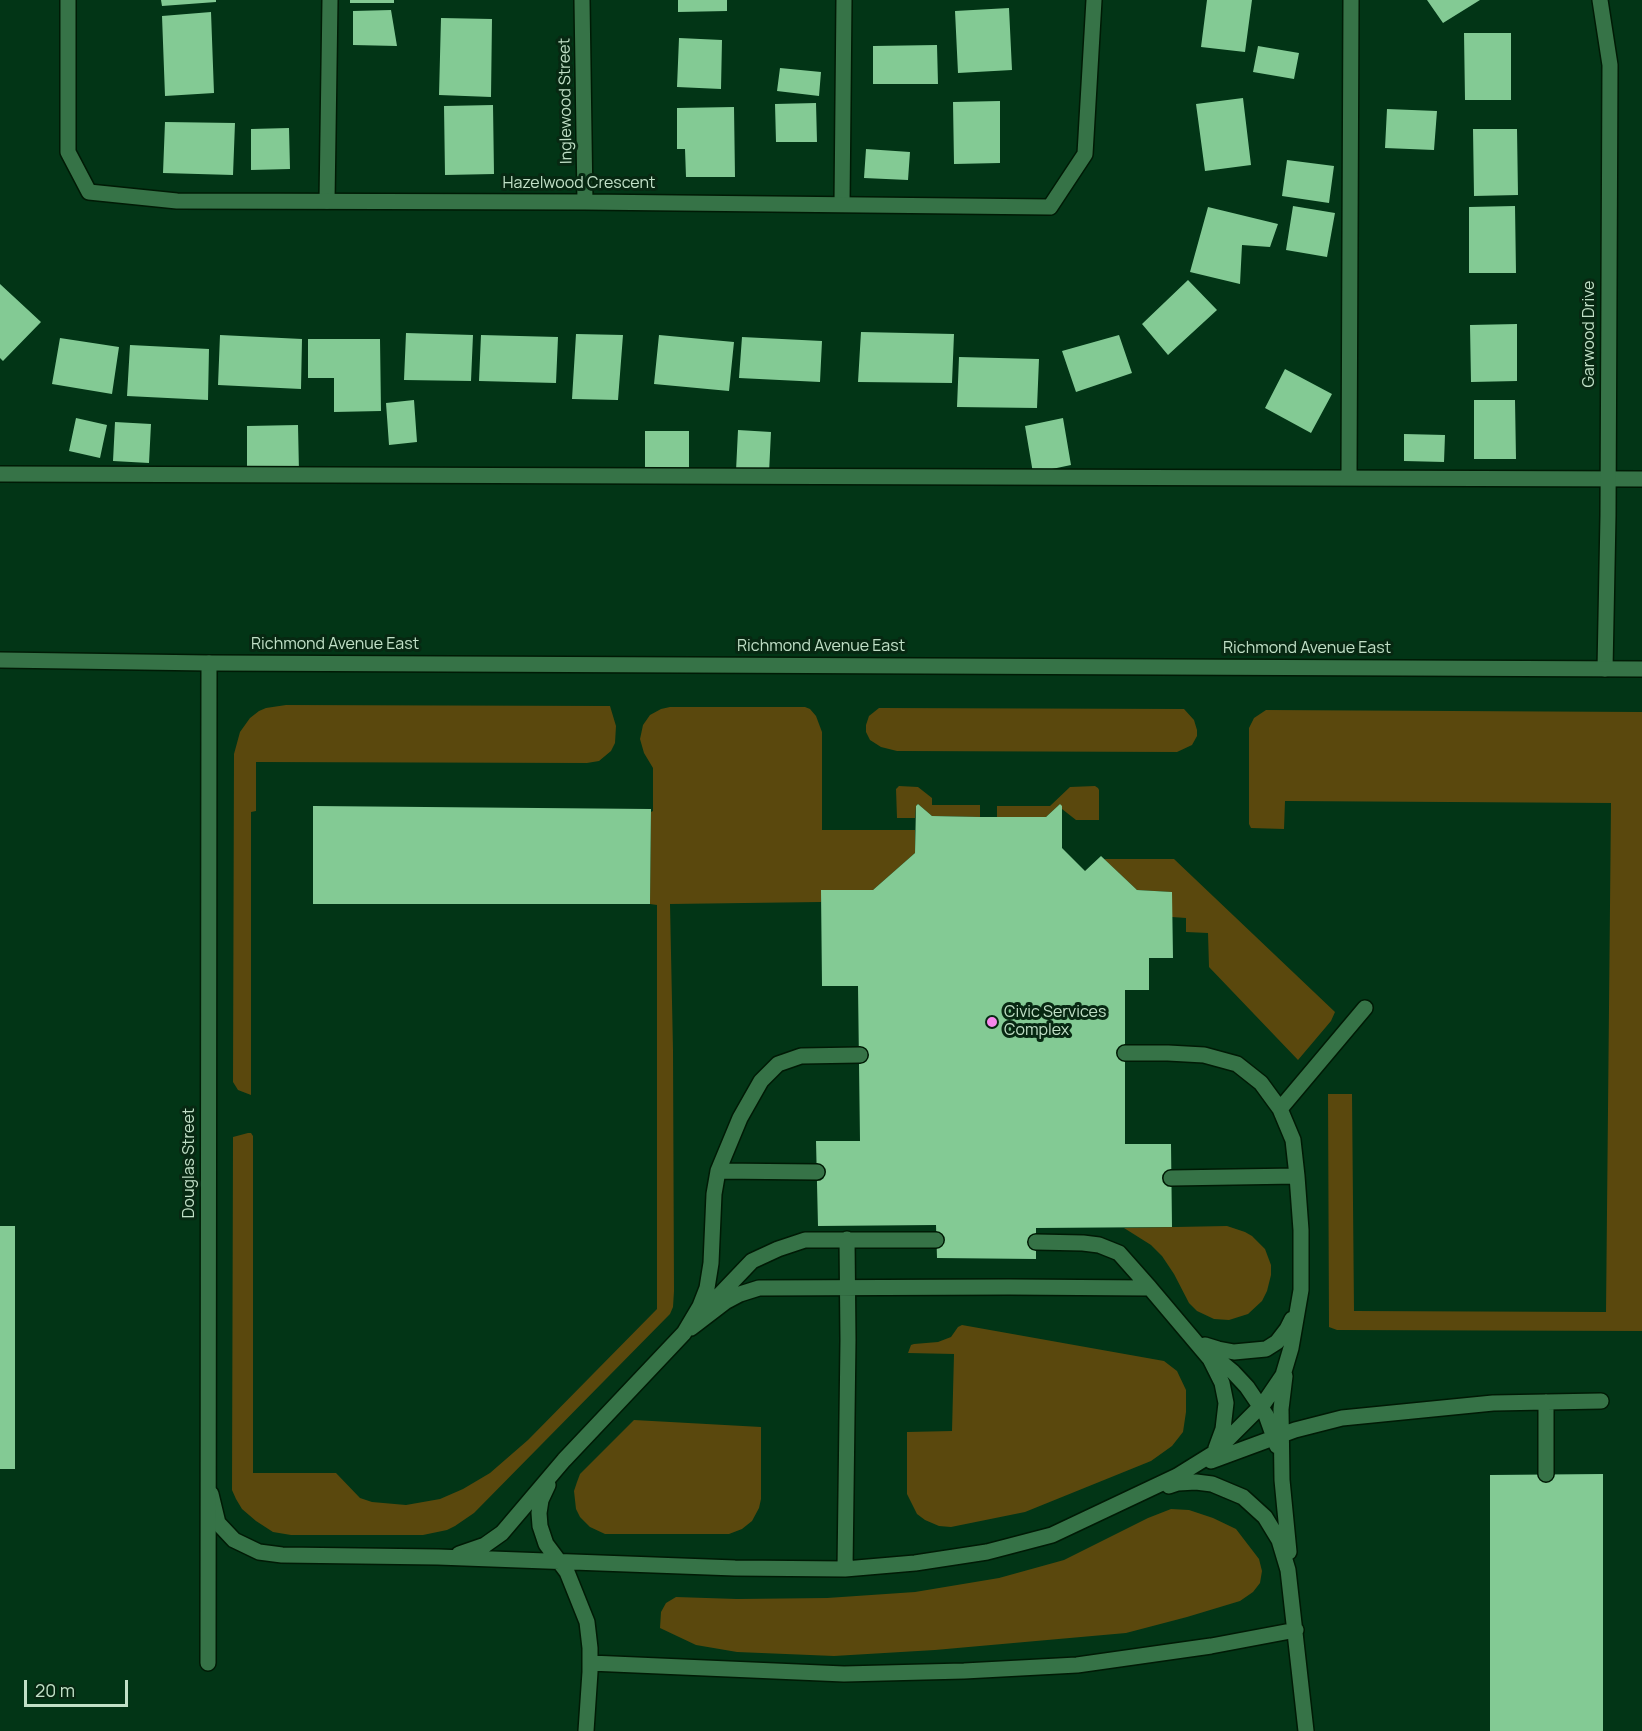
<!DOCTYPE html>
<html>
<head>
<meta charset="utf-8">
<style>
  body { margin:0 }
  #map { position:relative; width:1642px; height:1731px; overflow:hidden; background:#023516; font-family:Manrope,sans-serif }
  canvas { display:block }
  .scale { position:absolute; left:24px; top:1680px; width:104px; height:27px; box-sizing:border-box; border:3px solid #c1e0c7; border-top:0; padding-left:8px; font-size:18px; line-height:21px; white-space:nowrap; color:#c1e0c7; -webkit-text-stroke:4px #072812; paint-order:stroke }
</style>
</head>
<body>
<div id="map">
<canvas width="1642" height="1731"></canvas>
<div class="scale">20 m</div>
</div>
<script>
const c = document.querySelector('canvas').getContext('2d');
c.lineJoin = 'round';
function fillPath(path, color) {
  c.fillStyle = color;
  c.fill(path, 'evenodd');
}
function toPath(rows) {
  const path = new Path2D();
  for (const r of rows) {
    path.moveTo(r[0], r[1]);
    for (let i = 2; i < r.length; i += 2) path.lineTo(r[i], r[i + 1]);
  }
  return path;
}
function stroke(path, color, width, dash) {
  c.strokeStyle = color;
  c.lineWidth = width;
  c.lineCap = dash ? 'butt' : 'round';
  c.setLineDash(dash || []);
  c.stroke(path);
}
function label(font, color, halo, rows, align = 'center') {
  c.font = font + ' Manrope,sans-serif';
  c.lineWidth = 6;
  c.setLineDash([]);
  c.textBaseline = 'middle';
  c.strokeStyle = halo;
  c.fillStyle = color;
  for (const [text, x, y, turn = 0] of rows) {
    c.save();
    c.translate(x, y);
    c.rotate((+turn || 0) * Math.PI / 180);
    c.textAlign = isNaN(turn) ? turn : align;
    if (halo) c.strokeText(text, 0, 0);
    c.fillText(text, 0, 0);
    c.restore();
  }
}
const green = toPath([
  [286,705,610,706,616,726,615,743,611,751,599,761,587,763,256,762,256,811,251,812,251,1095,238,1090,233,1082,234,754,240,732,250,718,259,711,266,708],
  [670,707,805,707,810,709,816,716,822,732,822,830,915,830,915,853,873,890,822,890,821,902,670,904,673,1050,674,1291,673,1307,670,1314,474,1513,455,1526,447,1530,423,1535,291,1535,273,1532,256,1521,242,1509,236,1499,232,1490,233,1137,248,1133,251,1133,253,1136,253,1473,336,1473,360,1498,372,1502,406,1505,440,1499,463,1489,490,1473,528,1440,657,1309,657,905,650,904,651,812,653,811,653,768,644,753,640,739,643,725,650,715,661,709],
  [879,708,1184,709,1194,720,1197,730,1197,736,1192,745,1177,752,897,751,881,747,870,740,866,732,866,725,869,716],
  [1266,710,1642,712,1642,1331,1337,1330,1329,1327,1328,1094,1352,1094,1354,1311,1606,1312,1611,803,1285,801,1284,829,1251,828,1249,824,1249,728,1254,718],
  [899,786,918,787,932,798,932,805,980,805,980,817,932,816,918,804,916,806,915,818,897,818,896,789],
  [1095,786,1098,788,1099,790,1099,820,1076,820,1062,809,1060,804,1046,817,997,817,997,806,1050,806,1070,787],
  [1104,859,1174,859,1335,1012,1331,1021,1298,1060,1209,967,1208,933,1186,932,1186,918,1172,917,1172,892,1137,890],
  [1227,1226,1245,1232,1252,1236,1265,1249,1271,1265,1271,1275,1267,1291,1262,1301,1248,1314,1229,1320,1214,1319,1197,1311,1189,1303,1174,1274,1162,1256,1151,1245,1124,1228],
  [962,1325,1164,1361,1177,1371,1186,1390,1186,1412,1183,1432,1172,1446,1151,1461,1025,1512,951,1527,939,1526,925,1520,917,1514,907,1494,907,1432,952,1431,954,1354,908,1353,911,1345,914,1344,938,1342,951,1337,958,1327],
  [634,1420,761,1427,761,1499,759,1508,752,1521,742,1529,729,1534,605,1534,590,1527,580,1517,576,1509,574,1491,577,1482,580,1474],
  [1171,1509,1189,1510,1213,1518,1236,1529,1259,1559,1262,1571,1260,1583,1253,1592,1240,1601,1187,1617,1126,1633,935,1650,834,1656,737,1652,696,1645,660,1628,661,1612,666,1603,676,1597,737,1599,827,1598,915,1592,999,1578,1064,1560,1148,1518]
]);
const building = toPath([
  [161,0,216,0,216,2,162,6],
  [350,0,394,0,394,3,350,3],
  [678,0,727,0,727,11,678,12],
  [1207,0,1252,0,1245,52,1201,47],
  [1427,0,1480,0,1443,23],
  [1009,8,1012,70,958,73,955,11],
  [391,10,397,46,353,45,353,11],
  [211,12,214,93,165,96,162,16],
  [441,18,492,19,491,97,439,95],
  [1464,33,1511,33,1511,100,1465,100],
  [679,38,722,40,721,89,677,87],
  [937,45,938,84,873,84,873,46],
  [1258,46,1299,53,1294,79,1253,72],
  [780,68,821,72,819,96,777,91],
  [1243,98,1251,165,1205,171,1196,104],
  [1000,101,1000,163,954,164,953,102],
  [816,103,817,142,776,142,775,104],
  [493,105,494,174,445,175,444,106],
  [734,107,735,177,686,177,685,149,677,149,677,108],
  [1387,109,1437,111,1434,150,1385,148],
  [165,122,235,123,233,175,163,173],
  [289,128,290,169,251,170,251,129],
  [1473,129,1517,129,1518,195,1474,196],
  [866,149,910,152,908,180,864,178],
  [1287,160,1334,166,1329,203,1282,196],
  [1293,206,1335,213,1327,257,1286,250],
  [1515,206,1516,273,1469,273,1469,207],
  [1208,207,1278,224,1270,247,1242,245,1240,284,1190,272],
  [1188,280,1217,310,1168,355,1142,324],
  [0,284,41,322,3,361,0,358],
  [1517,324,1517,381,1471,382,1470,325],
  [861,332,954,334,952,383,858,382],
  [406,333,473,335,471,381,404,380],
  [576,334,623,335,618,400,572,399],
  [220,335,302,339,301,389,218,385],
  [481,335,558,337,556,383,479,381],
  [659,335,734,342,729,391,654,384],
  [1119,335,1132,373,1076,392,1062,351],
  [742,337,822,341,820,382,739,378],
  [60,338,119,347,112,394,52,384],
  [308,339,380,339,381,411,334,412,334,378,308,378],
  [130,345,209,349,208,400,127,396],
  [959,357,1039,359,1037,408,957,407],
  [1285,369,1332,394,1311,433,1265,408],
  [414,400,417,442,389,445,386,403],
  [1474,400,1515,400,1516,459,1474,459],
  [76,418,107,425,100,458,69,451],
  [1063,418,1071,465,1033,473,1025,426],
  [115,422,151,424,149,463,113,461],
  [298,425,299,472,247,472,247,426],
  [738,430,771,432,769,473,736,471],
  [645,431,689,431,689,472,645,472],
  [1404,434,1445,435,1444,462,1404,461],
  [918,804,932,816,980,817,1046,817,1060,804,1062,806,1062,848,1085,871,1101,856,1137,890,1172,892,1173,958,1149,958,1149,990,1125,990,1125,1144,1171,1144,1172,1227,1036,1228,1036,1259,937,1258,936,1225,818,1226,816,1141,860,1141,858,986,822,986,821,890,873,890,915,853,916,806],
  [313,806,651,809,650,904,313,904],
  [0,1226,15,1226,15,1469,0,1469],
  [1603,1474,1603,1731,1490,1731,1490,1475]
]);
const service = toPath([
  [327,201,330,0],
  [842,204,844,0],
  [0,474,1642,479],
  [1349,478,1351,0],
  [1125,1053,1168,1053,1204,1055,1237,1064,1261,1083,1280,1109],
  [718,1171,817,1172],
  [1297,1176,1293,1140,1280,1109,1365,1008],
  [1036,1242,1083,1243,1099,1245,1119,1253,1150,1288],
  [710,1305,752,1261,778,1249,805,1240,936,1240],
  [691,1328,725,1302,740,1294,759,1288,1009,1287,1150,1288,1210,1359,1222,1383,1226,1403,1223,1429,1216,1448],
  [1205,1345,1218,1349,1234,1352,1266,1349,1277,1342,1287,1329,1292,1319],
  [1210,1353,1233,1372,1247,1387,1266,1415,1277,1446],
  [1285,1376,1281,1409,1282,1480,1289,1552],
  [1211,1461,1295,1430,1342,1418,1493,1403,1601,1401],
  [1546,1474,1546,1402],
  [548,1485,541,1500,539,1513,540,1526,546,1544,567,1572,587,1622,590,1648,590,1672,586,1731],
  [1169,1486,1178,1483,1196,1482,1212,1484,1243,1497,1265,1517,1279,1540,1288,1570,1306,1731],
  [211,1494,218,1523,234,1540,259,1552,282,1555,438,1557,735,1568,845,1569,915,1563,987,1552,1052,1535,1177,1476,1214,1453,1264,1403,1283,1375,1291,1348,1301,1290,1301,1230,1297,1176,1171,1178],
  [459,1554,485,1545,502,1533,564,1460,684,1333,700,1306,707,1288,711,1263,714,1194,718,1171,740,1118,761,1081,778,1064,801,1056,860,1055],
  [845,1569,848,1340,847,1239],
  [590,1663,844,1674,964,1671,1077,1665,1211,1646,1296,1630]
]);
const minor = toPath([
  [68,0,68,152,89,192,177,201,585,202,1050,207,1085,154,1094,0],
  [582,0,585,202],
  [1600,0,1610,65,1608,516,1605,669],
  [208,1663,209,663]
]);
const secondary = toPath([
  [0,660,209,663,1642,669]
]);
const markers = [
  [992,1022,6,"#f788ec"]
];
const streetNames = [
  ["Inglewood Street",566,101,-91],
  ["Hazelwood Crescent",579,184],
  ["Garwood Drive",1590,334,-90],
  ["Richmond Avenue East",335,645],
  ["Richmond Avenue East",821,647],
  ["Richmond Avenue East",1307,649],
  ["Douglas Street",190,1163,-90]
];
const poiNames = [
  ["Civic Services",1004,1013],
  ["Complex",1004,1031]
];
fillPath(green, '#5a480d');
fillPath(building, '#83ca94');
stroke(service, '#001a05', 18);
stroke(minor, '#001a05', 18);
stroke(secondary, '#001a05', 18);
stroke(service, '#367347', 15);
stroke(minor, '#367347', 15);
stroke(secondary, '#367347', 15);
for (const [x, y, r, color] of markers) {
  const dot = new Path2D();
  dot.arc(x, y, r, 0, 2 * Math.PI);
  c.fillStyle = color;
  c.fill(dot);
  stroke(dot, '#072812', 2);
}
label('16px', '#c1e0c7', '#072812', streetNames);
label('16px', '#c1e0c7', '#072812', poiNames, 'left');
</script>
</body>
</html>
